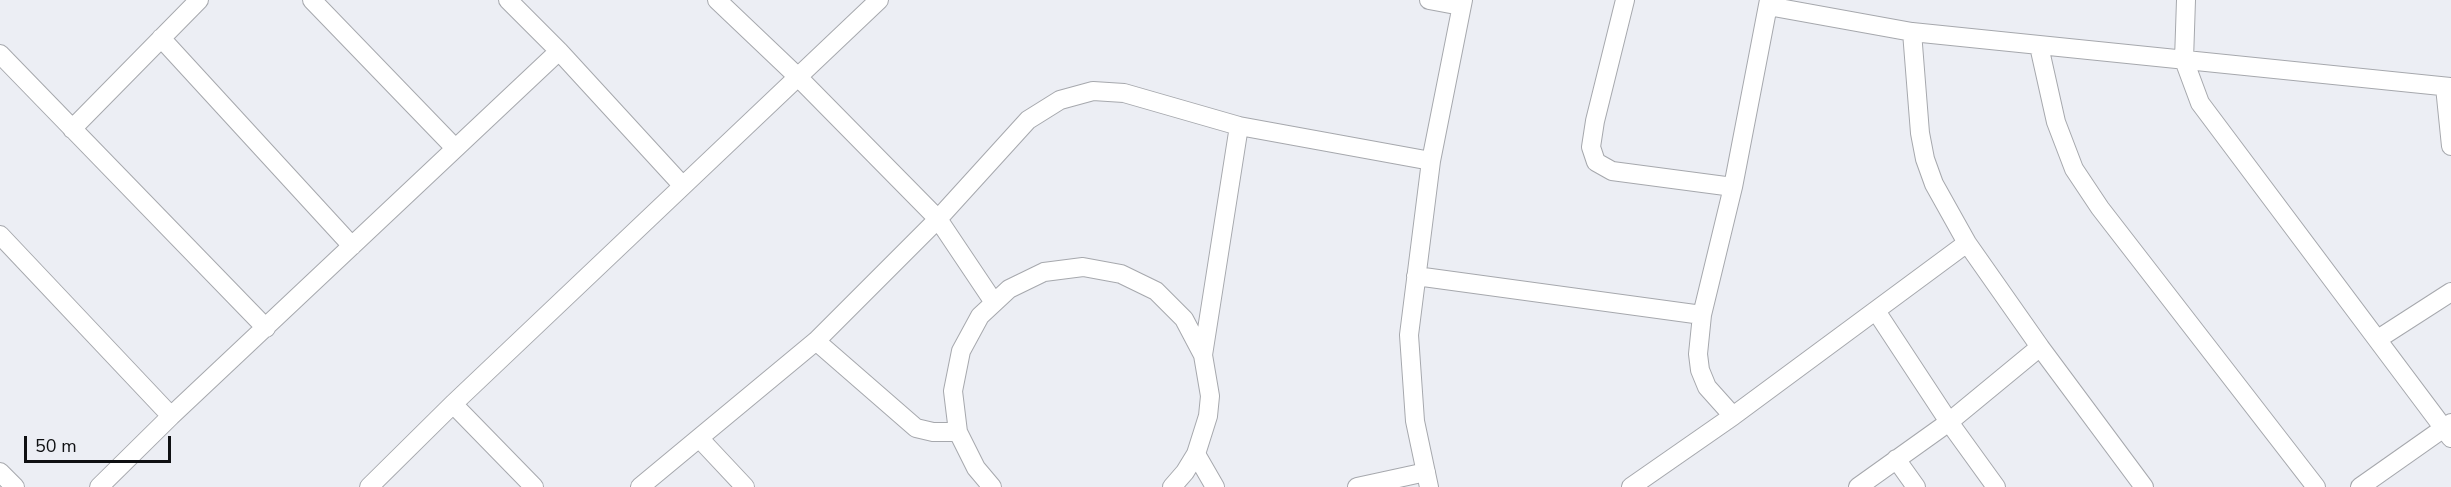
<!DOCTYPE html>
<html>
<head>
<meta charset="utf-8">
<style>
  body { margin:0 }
  #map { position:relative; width:2451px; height:487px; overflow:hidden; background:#eceef4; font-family:"Nunito Sans",sans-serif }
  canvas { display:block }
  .scale { position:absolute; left:24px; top:436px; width:147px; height:27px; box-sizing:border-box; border:3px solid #0f1012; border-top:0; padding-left:8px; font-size:18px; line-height:21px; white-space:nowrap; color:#0f1012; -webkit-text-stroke:4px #eceef4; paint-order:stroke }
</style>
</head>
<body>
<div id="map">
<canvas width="2451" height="487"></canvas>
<div class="scale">50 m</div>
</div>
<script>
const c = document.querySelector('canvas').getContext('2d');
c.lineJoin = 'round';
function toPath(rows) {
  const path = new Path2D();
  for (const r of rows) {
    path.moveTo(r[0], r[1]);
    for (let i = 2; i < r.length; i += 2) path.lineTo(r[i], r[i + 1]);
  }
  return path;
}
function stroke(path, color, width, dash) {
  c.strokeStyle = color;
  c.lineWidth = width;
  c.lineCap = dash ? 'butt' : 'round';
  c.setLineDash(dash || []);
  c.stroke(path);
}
const minor = toPath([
  [312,0,455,148],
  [717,0,798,77,938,219,993,301],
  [1429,0,1461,6],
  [1625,0,1595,121,1591,147,1596,162,1612,171,1733,187],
  [2186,0,2184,60,2200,103,2451,438],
  [1768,6,1912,32,2451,87],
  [1912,32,1920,133,1925,159,1934,184,1967,243,2040,347,2144,487],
  [161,38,352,246],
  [2039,46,2056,122,2074,169,2100,208,2316,487],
  [559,51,682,185],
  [0,54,266,328],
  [2445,87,2451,146],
  [72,129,199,0],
  [0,235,171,416],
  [1416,276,1702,315],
  [1876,311,1949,422,1996,487],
  [2378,339,2451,292],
  [816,341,916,428,933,432,958,432],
  [1203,355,1239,126],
  [453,404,534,487],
  [1733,416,1707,387,1700,370,1698,354,1702,315,1733,187,1769,0],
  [699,438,745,487],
  [1196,454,1215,487],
  [1896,459,1916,487],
  [0,472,15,487],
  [99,487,171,416,559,51,508,0],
  [369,487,453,404,879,0],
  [640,487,816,341,938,219,1028,120,1060,100,1093,91,1124,93,1239,126,1431,161],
  [992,487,976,468,958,432,953,391,961,351,980,316,1009,289,1044,272,1083,267,1121,274,1156,291,1184,319,1203,355,1210,396,1208,416,1196,454,1185,472,1172,487],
  [1357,487,1426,472],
  [1429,487,1415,421,1409,335,1431,161,1463,0],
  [1631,487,1733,416,1967,243],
  [1858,487,1949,422,2040,347],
  [2360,487,2451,423]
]);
stroke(minor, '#a6a8ad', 20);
stroke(minor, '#fff', 18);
</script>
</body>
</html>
